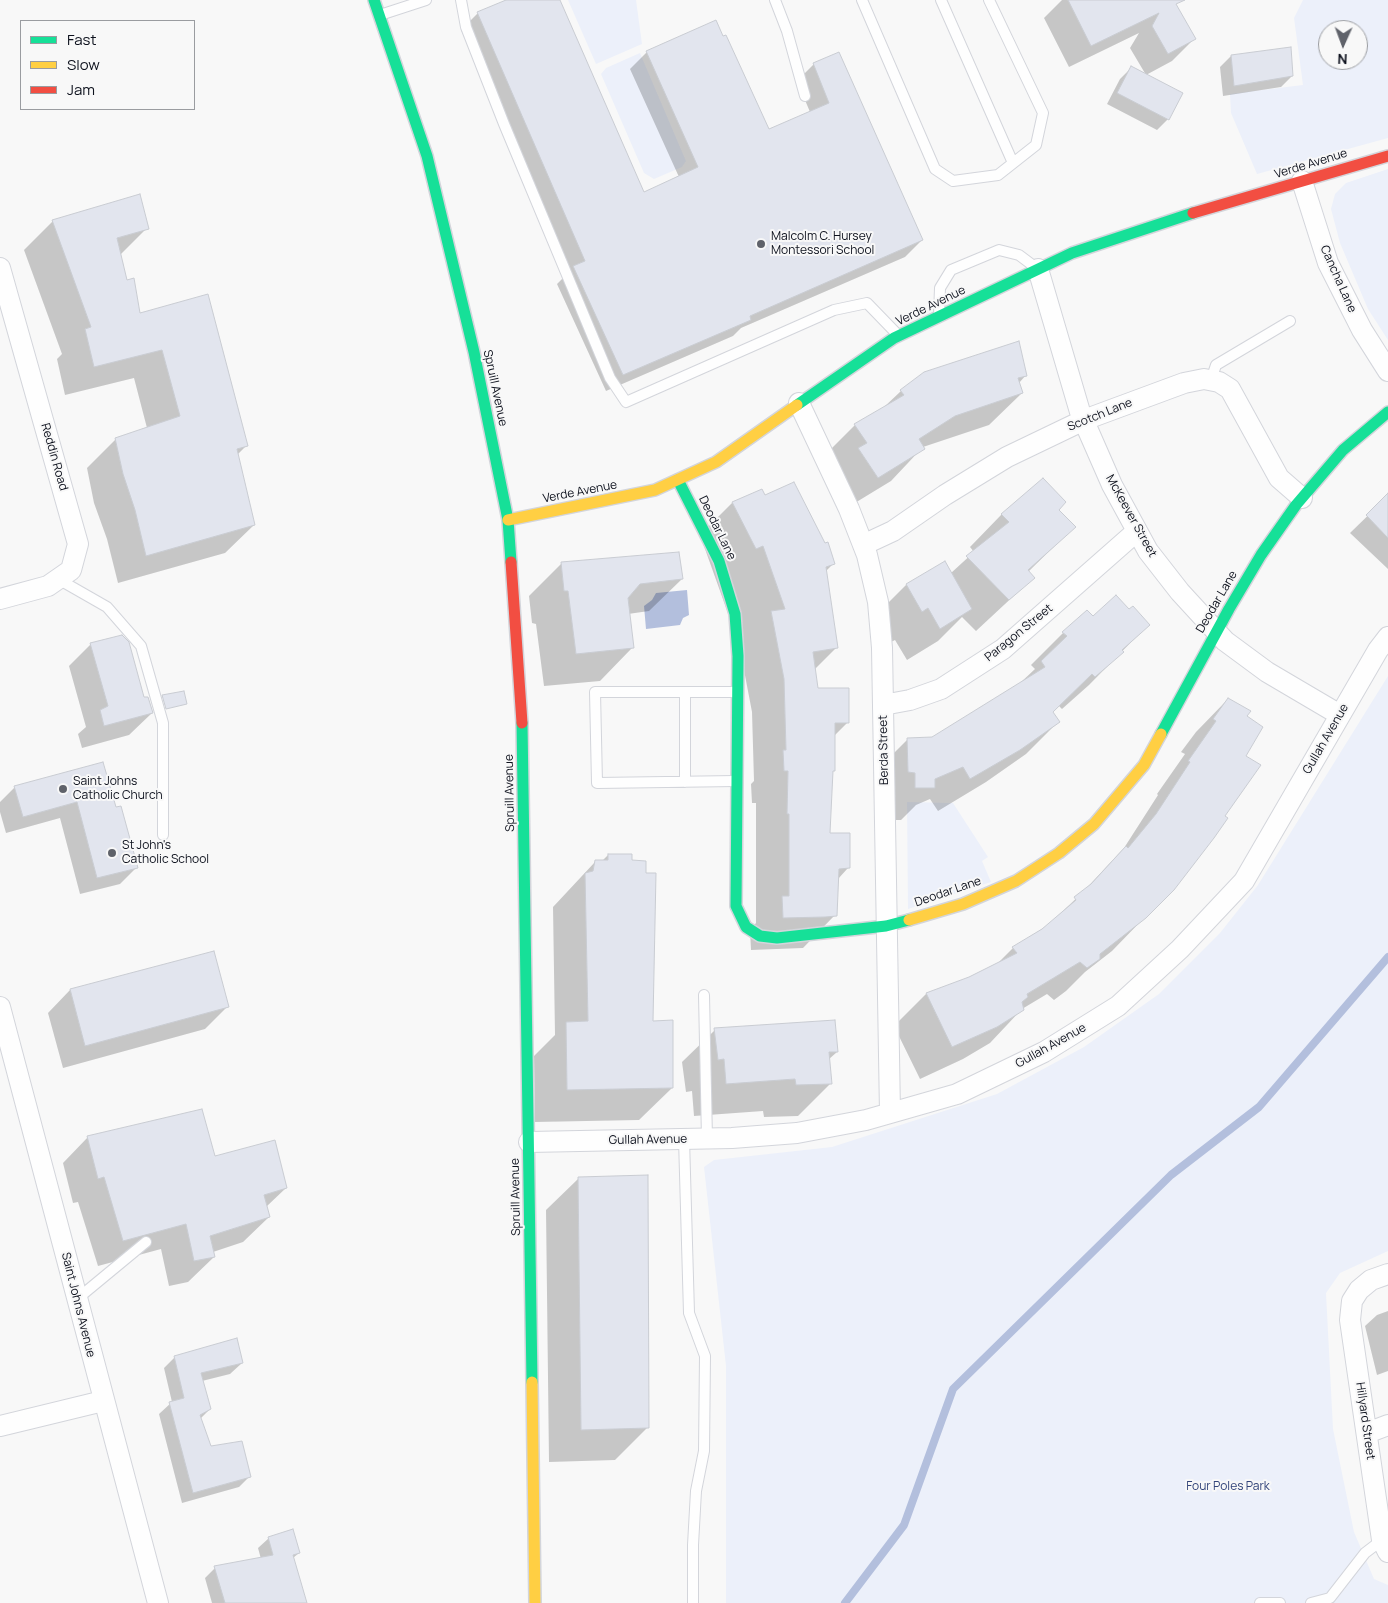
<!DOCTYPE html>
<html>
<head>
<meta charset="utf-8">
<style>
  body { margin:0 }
  #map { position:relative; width:1388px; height:1603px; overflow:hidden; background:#f8f8f8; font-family:Manrope,sans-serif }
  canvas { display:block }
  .legend { position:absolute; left:20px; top:20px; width:175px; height:90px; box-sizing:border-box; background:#f8f8f8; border:1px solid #9a9ca0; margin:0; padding:6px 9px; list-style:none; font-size:15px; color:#0d111d }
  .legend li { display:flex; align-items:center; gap:10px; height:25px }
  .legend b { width:25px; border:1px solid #9a9ca0 }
  .north { position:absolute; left:1318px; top:20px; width:50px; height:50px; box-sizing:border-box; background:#f8f8f8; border:1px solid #9a9ca0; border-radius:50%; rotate:182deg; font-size:14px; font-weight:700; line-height:20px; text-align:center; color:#0d111d }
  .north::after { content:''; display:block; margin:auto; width:18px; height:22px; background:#5f626a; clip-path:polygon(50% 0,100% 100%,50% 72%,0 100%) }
</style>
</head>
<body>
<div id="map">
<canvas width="1388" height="1603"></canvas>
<ul class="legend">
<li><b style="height:6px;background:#16e098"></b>Fast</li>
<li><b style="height:6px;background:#ffcf43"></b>Slow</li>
<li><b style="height:6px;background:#f24e42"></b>Jam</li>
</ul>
<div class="north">N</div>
</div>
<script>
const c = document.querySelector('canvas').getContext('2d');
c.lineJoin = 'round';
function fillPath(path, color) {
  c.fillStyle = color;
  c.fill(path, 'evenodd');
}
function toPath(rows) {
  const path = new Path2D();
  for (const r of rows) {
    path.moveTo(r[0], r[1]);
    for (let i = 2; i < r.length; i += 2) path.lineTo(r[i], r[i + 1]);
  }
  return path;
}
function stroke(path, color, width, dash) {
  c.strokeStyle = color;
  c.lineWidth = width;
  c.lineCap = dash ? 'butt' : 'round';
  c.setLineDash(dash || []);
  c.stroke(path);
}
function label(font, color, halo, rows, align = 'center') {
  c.font = font + ' Manrope,sans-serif';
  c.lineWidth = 4;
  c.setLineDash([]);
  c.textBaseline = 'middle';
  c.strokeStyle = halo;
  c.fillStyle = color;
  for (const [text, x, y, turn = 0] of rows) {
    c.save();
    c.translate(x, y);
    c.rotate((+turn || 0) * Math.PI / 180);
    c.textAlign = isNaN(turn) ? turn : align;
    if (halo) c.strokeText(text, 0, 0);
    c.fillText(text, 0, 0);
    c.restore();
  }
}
const green = toPath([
  [568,0,636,0,642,44,596,64],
  [1303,0,1388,0,1388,138,1257,174,1231,113,1230,94,1303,85,1294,18],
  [1328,30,1358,30,1358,60,1328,60],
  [640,53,686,161,682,167,654,179,644,173,601,74,606,68],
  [1388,169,1388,340,1368,309,1340,243,1331,209,1335,194,1346,183],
  [1388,676,1388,1251,1340,1273,1326,1293,1333,1429,1354,1532,1374,1579,1388,1585,1388,1603,726,1603,726,1366,704,1167,714,1160,832,1147,997,1094,1084,1047,1159,994,1220,933,1258,885],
  [907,802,953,803,988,857,982,861,991,882,908,909]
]);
const water = toPath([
  [687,590,689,615,683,618,680,625,646,629,644,606,652,600,656,593]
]);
const shadow = toPath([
  [510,0,559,0,643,194,679,177,630,69,647,52,768,131,810,112,797,81,814,64,922,240,905,257,741,328,733,336,606,391,557,284,567,274,461,30,478,13],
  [1062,0,1172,0,1194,39,1172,61,1146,75,1168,119,1157,130,1107,104,1120,79,1131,68,1146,75,1130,48,1139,33,1069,67,1044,18],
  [1231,56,1292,76,1281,87,1223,96,1220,67],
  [53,221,147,228,120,255,126,282,139,315,246,446,237,455,254,525,225,553,118,583,107,539,94,503,87,468,116,439,147,428,134,378,65,395,57,359,62,354,24,250],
  [1026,375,1019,383,1022,393,989,425,923,447,891,481,845,509,823,457,855,425,883,408,901,391],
  [765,496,834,563,826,571,836,648,814,670,817,689,848,722,834,736,828,835,848,868,838,879,835,915,803,948,751,950,750,930,756,923,756,803,752,803,751,784,754,781,752,712,739,644,700,535,732,503],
  [1388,496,1388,569,1350,533],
  [1057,510,1074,527,1028,572,1033,578,976,631,962,617,938,641,907,660,895,640,889,643,874,617,906,585,945,563,951,573,974,552,970,547,1002,514],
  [562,563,682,579,649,611,628,614,632,648,600,681,544,686,536,624,532,623,529,596],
  [1129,610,1148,625,1089,685,1062,709,1059,706,1052,713,1058,722,1026,754,986,782,938,811,930,799,916,805,901,820,883,820,875,772,908,739,932,739,1019,684,1035,669,1031,665,1063,633,1093,618],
  [91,644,144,699,152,713,129,735,82,748,78,734,86,727,69,666],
  [1228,699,1145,917,1112,951,1085,972,1066,991,1054,1000,1047,994,1022,1009,990,1043,963,1059,920,1079,894,1026,926,994,969,978,997,964,1013,948,1048,925,1082,893,1124,848,1158,795,1157,794,1185,754,1181,752,1196,732],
  [15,787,115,809,137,867,120,884,80,894,60,818,6,833,0,812,0,802],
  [608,855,631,861,644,875,651,1022,672,1088,639,1120,535,1122,534,1056,555,1035,553,907,595,862,602,861],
  [213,952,227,1007,205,1029,63,1068,48,1013,70,990],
  [715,1030,837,1052,828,1060,831,1083,798,1116,764,1117,763,1111,694,1116,692,1091,686,1092,682,1062],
  [88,1137,214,1158,286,1188,266,1207,269,1217,243,1242,213,1252,214,1257,188,1282,169,1286,161,1249,98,1266,78,1202,73,1203,63,1163],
  [579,1178,647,1428,615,1460,549,1462,546,1210],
  [1388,1311,1388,1371,1377,1375,1365,1326,1377,1315],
  [175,1357,242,1363,230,1374,202,1381,210,1409,200,1419,210,1448,250,1476,239,1487,182,1503,159,1414,172,1402,164,1368],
  [269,1538,299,1553,293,1558,305,1603,212,1603,205,1578,215,1568,261,1559,258,1548]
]);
const stream = toPath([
  [845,1603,904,1525,953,1389,1171,1175,1259,1107,1388,957]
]);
const building = toPath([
  [506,0,560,0,644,192,698,167,646,51,716,20,723,36,726,35,769,129,829,103,813,63,839,52,923,240,750,316,751,320,623,375,573,266,585,261,477,12,506,0],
  [1068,0,1185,0,1176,4,1196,39,1168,54,1152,26,1159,13,1091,46,1068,0],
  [1291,47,1293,76,1234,86,1231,55,1291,47],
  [1131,66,1183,93,1169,120,1117,93,1131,66],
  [140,194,149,229,117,238,127,280,134,278,140,313,208,294,248,446,237,449,255,525,146,556,135,510,123,474,115,438,180,416,162,350,94,367,85,329,91,327,52,220,140,194],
  [1019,341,1027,376,1018,378,1023,393,955,416,919,439,925,449,878,478,858,448,867,443,854,424,904,395,900,390,924,372,1019,341],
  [1043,478,1066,502,1059,510,1076,527,1028,570,1035,578,1009,600,966,556,1009,522,1001,514,1043,478],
  [794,482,825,543,828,542,835,564,826,567,838,648,813,652,818,688,849,688,849,723,835,723,835,771,833,771,830,833,850,833,850,868,839,869,837,916,825,917,783,918,782,896,789,896,789,814,787,814,788,771,784,771,783,750,786,750,784,679,771,611,785,609,763,546,756,549,732,502,762,489,765,495,794,482],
  [1388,493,1388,538,1366,515,1388,493],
  [679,552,683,579,640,584,628,598,634,648,576,654,568,591,564,591,561,562,679,552],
  [945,561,972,609,940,629,928,608,922,612,906,584,945,561],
  [1116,595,1129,609,1133,606,1150,625,1122,650,1124,652,1095,677,1092,674,1053,712,1060,722,1020,750,970,779,963,767,935,779,935,788,915,788,915,773,908,772,907,738,932,737,1045,667,1041,661,1067,636,1062,632,1087,610,1093,616,1116,595],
  [122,635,129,642,144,697,148,697,153,713,104,726,100,710,108,706,90,643,122,635],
  [184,691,187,704,166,709,162,695,184,691],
  [1228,698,1251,711,1247,716,1263,727,1246,756,1261,765,1225,816,1228,818,1214,838,1174,890,1146,918,1100,954,1100,959,1087,968,1080,962,1027,994,1028,997,1022,1002,1024,1010,997,1027,952,1047,926,993,969,977,1017,953,1012,947,1042,929,1076,900,1074,897,1091,884,1126,846,1128,848,1156,814,1190,762,1188,761,1216,721,1213,719,1228,698],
  [103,762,116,807,121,806,138,868,97,878,77,802,23,817,14,786,103,762],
  [608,854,632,854,632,860,646,861,646,873,656,873,653,1021,673,1020,673,1088,567,1090,566,1022,588,1021,585,873,593,871,595,860,608,860,608,854],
  [214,951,229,1007,85,1046,70,989,214,951],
  [835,1020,838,1052,829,1052,832,1084,796,1085,795,1079,726,1084,724,1059,718,1060,714,1028,835,1020],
  [202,1109,215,1156,275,1140,287,1188,264,1195,270,1217,210,1236,215,1257,194,1261,186,1224,123,1241,104,1177,98,1179,87,1136,202,1109],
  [648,1175,649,1428,581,1430,578,1177,648,1175],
  [237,1338,243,1363,201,1373,211,1409,200,1415,211,1446,242,1441,251,1477,193,1493,169,1402,184,1398,174,1356,237,1338],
  [293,1529,300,1553,293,1555,307,1603,225,1603,214,1566,273,1555,268,1537,293,1529]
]);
const lane = toPath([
  [461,0,466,27,504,124,610,378,626,402,834,310,867,303,898,335],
  [775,0,787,31,805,96],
  [862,0,935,169,953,181,998,175,1036,145,1043,113,989,0],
  [941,0,1013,163],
  [380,15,426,0],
  [939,315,940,288,951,270,999,250,1019,255,1035,267],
  [1211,380,1216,365,1290,321],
  [58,579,107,607,141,646,163,723,163,835],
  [685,692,685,782],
  [736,781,597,783,595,692,738,692],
  [704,995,707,1139],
  [684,1139,689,1313,705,1356,704,1451,696,1491,693,1545,693,1603],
  [77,1299,146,1242],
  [1260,1603,1280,1603],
  [1311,1603,1330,1598,1365,1553,1382,1540]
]);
const street = toPath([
  [1302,181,1328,263,1362,330,1388,371],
  [0,268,78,544,71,570,48,586,0,599],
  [1038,269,1080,412,1112,485,1148,551,1180,592,1225,641,1267,672,1340,715],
  [799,403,849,509,867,555,878,602,882,648,890,1113],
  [863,545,893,531,945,495,1007,457,1084,420,1184,383,1204,379,1219,382,1230,389,1279,478,1302,498],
  [883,705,910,700,941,689,1003,649,1137,531],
  [0,1007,158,1603],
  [529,1142,732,1138,797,1133,866,1120,957,1094,1044,1052,1118,1006,1180,949,1244,881,1378,650,1388,637],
  [1388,1274,1371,1280,1359,1290,1352,1301,1350,1320,1382,1540,1388,1552],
  [0,1426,103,1401],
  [1367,1433,1388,1425]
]);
const fast = toPath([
  [374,0,427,156,474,352,508,520,511,562],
  [797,405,894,338,1072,253,1193,213],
  [678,480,719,561,735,614,738,656,736,906,746,927,760,936,777,938,886,926,909,920],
  [522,723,532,1382],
  [1161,734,1229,609,1261,555,1296,505,1343,450,1388,412]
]);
const slow = toPath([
  [508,520,655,490,716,462,797,405],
  [909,920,963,904,1016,881,1059,853,1094,824,1144,765,1161,734],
  [532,1382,535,1603]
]);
const jam = toPath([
  [1193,213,1388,156],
  [511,562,522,723]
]);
const markers = [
  [761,244,5,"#5f626a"],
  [63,789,5,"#5f626a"],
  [112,853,5,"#5f626a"]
];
const streetNames = [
  ["Verde Avenue",1311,164,-17],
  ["Cancha Lane",1338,279,66],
  ["Verde Avenue",931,306,-26],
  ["Spruill Avenue",495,388,78],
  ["Scotch Lane",1100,415,-22],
  ["Reddin Road",54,457,74],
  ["Verde Avenue",580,492,-11],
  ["McKeever Street",1131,516,61],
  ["Deodar Lane",717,528,64],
  ["Deodar Lane",1217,602,-60],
  ["Paragon Street",1019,633,-39],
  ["Gullah Avenue",1326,739,-60],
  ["Berda Street",884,750,-91],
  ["Spruill Avenue",510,793,-91],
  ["Deodar Lane",948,892,-19],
  ["Gullah Avenue",1051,1046,-29],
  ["Gullah Avenue",648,1140,-1],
  ["Spruill Avenue",516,1197,-91],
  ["Saint Johns Avenue",78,1305,76],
  ["Hillyard Street",1365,1421,82]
];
const poiNames = [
  ["Malcolm C. Hursey",771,237],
  ["Montessori School",771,251],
  ["Saint Johns",73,782],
  ["Catholic Church",73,796],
  ["St John's",122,846],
  ["Catholic School",122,860]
];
const parkNames = [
  ["Four Poles Park",1228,1487]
];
fillPath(green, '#ecf0fa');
fillPath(water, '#b3bfdd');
fillPath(shadow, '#0003');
stroke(stream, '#b3bfdd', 8);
fillPath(building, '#e2e5ee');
stroke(building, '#c9ccd2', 1);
stroke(lane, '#d3d5db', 12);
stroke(street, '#d3d5db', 22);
stroke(fast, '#d3d5db', 14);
stroke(slow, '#d3d5db', 14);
stroke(jam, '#d3d5db', 14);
stroke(lane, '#fefefe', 10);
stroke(street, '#fefefe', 20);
stroke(fast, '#16e098', 11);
stroke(slow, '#ffcf43', 11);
stroke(jam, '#f24e42', 11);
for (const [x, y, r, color] of markers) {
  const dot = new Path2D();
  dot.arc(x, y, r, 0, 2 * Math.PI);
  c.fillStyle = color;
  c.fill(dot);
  stroke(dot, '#f8f8f8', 2);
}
label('12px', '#0d111d', '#f8f8f8', streetNames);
label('12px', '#0d111d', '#f8f8f8', poiNames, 'left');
label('12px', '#32447a', '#f8f8f8', parkNames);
</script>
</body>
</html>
